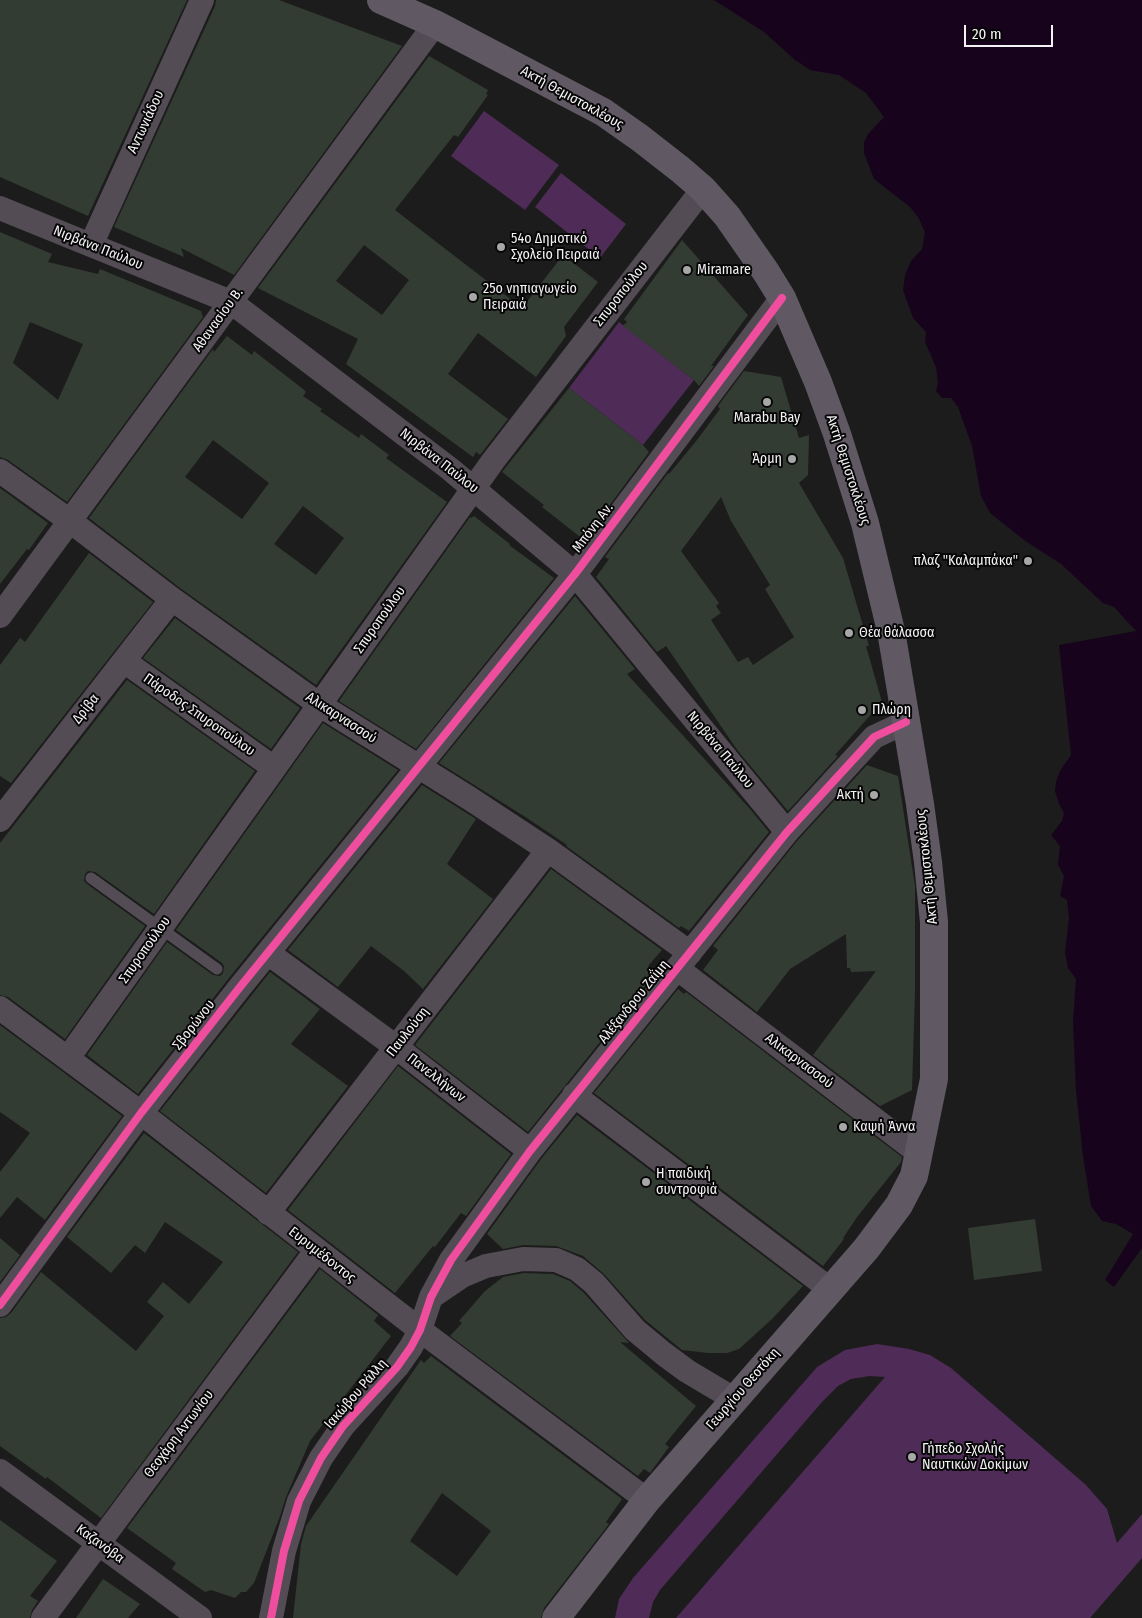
<!DOCTYPE html>
<html>
<head>
<meta charset="utf-8">
<style>
  body { margin:0 }
  #map { position:relative; width:1142px; height:1618px; overflow:hidden; background:#1c1c1c; font-family:"Fira Sans Condensed",sans-serif }
  canvas { display:block }
  .scale { position:absolute; left:964px; top:25px; width:89px; height:22px; box-sizing:border-box; border:2px solid #f4f2f4; border-top:0; padding-left:6px; font-size:15px; line-height:18px; white-space:nowrap; color:#f4f2f4; -webkit-text-stroke:4px #070607; paint-order:stroke }
</style>
</head>
<body>
<div id="map">
<canvas width="1142" height="1618"></canvas>
<div class="scale">20 m</div>
</div>
<script>
const c = document.querySelector('canvas').getContext('2d');
c.lineJoin = 'round';
function fillPath(path, color) {
  c.fillStyle = color;
  c.fill(path, 'evenodd');
}
function toPath(rows) {
  const path = new Path2D();
  for (const r of rows) {
    path.moveTo(r[0], r[1]);
    for (let i = 2; i < r.length; i += 2) path.lineTo(r[i], r[i + 1]);
  }
  return path;
}
function stroke(path, color, width, dash) {
  c.strokeStyle = color;
  c.lineWidth = width;
  c.lineCap = dash ? 'butt' : 'round';
  c.setLineDash(dash || []);
  c.stroke(path);
}
function label(font, color, halo, rows, align = 'center') {
  c.font = font + ' "Fira Sans Condensed",sans-serif';
  c.lineWidth = 4;
  c.setLineDash([]);
  c.textBaseline = 'middle';
  c.strokeStyle = halo;
  c.fillStyle = color;
  for (const [text, x, y, turn = 0] of rows) {
    c.save();
    c.translate(x, y);
    c.rotate((+turn || 0) * Math.PI / 180);
    c.textAlign = isNaN(turn) ? turn : align;
    if (halo) c.strokeText(text, 0, 0);
    c.fillText(text, 0, 0);
    c.restore();
  }
}
const green = toPath([
  [484,111,559,165,525,210,451,156],
  [561,173,626,224,600,258,535,207],
  [619,322,694,380,643,445,569,388],
  [877,1344,909,1349,930,1355,951,1368,1086,1485,1107,1509,1117,1543,1142,1514,1142,1558,1090,1618,676,1618,885,1377,870,1376,851,1379,838,1386,822,1402,660,1590,653,1602,649,1618,615,1618,619,1599,633,1578,817,1367,845,1350]
]);
const water = toPath([
  [714,0,1142,0,1142,1248,1114,1287,1105,1280,1133,1234,1116,1224,1102,1221,1091,1206,1083,1156,1076,1091,1073,1022,1076,979,1068,968,1065,953,1069,918,1067,900,1060,896,1064,876,1058,865,1060,846,1051,835,1062,821,1064,813,1059,804,1055,791,1056,782,1060,771,1071,755,1059,645,1136,631,1114,607,1103,603,1061,564,1024,540,990,513,981,496,972,446,958,407,951,398,942,398,936,391,938,383,936,367,925,342,926,332,913,318,903,290,905,275,911,261,922,249,925,232,918,217,910,207,874,179,864,153,864,142,868,134,884,117,866,93,839,75,810,70,795,60,764,32]
]);
const building = toPath([
  [0,0,187,0,88,216,0,177],
  [216,0,279,0,402,46,234,275,181,248,184,257,114,227,215,6],
  [429,56,488,90,486,94,488,95,458,137,454,135,395,210,522,308,563,255,598,282,564,327,566,336,536,377,478,333,448,374,508,419,480,455,476,452,473,457,346,364,358,339,258,288],
  [364,245,409,280,382,315,336,281],
  [0,232,52,254,48,262,98,274,100,269,201,311,203,317,67,502,8,460,0,457],
  [30,322,83,344,58,400,13,363],
  [682,240,748,315,711,366,714,366,699,386,694,380,623,326,627,322,624,319],
  [227,336,252,355,254,351,303,389,306,392,303,396,322,409,320,411,359,438,361,434,389,455,386,458,447,502,316,685,180,588,89,518,213,349,214,352],
  [213,440,269,483,242,519,185,477],
  [303,506,344,538,316,575,274,544],
  [744,371,781,377,799,438,809,435,808,475,799,483,843,558,869,646,866,646,882,702,835,755,838,756,788,811,738,751,666,646,657,652,596,577,609,559,605,557,668,473,669,474,697,440,720,409,718,406],
  [721,497,731,521,770,585,765,589,794,637,753,665,748,657,738,662,711,620,721,613,716,606,719,603,681,551],
  [569,388,643,445,649,452,584,540,542,507,544,505,502,472],
  [0,488,48,523,29,550,27,549,0,584],
  [474,516,510,544,509,545,554,578,416,749,339,701,470,517,471,518],
  [89,553,153,602,11,783,0,776,0,665,20,638,25,642],
  [575,596,635,669,627,674,750,809,769,832,689,931,681,926,679,928,566,846,567,845,527,818,439,763],
  [175,618,300,708,271,749,143,658],
  [127,680,255,771,154,914,95,872,88,871,85,874,84,881,87,884,145,926,65,1039,8,997,0,995,0,843],
  [323,723,398,770,229,978,138,1094,87,1055,167,942,213,975,220,976,223,973,224,966,222,963,176,930],
  [867,765,898,776,915,886,915,992,912,1090,880,1106,813,1055,876,971,851,972,850,968,847,968,846,934,790,969,757,1012,703,970,718,950,713,946,797,841],
  [422,785,476,819,447,864,493,899,423,989,404,971,371,946,338,987,288,950],
  [551,869,662,950,648,966,656,972,528,1132,415,1045],
  [270,972,320,1009,291,1044,348,1086,266,1193,160,1111],
  [678,989,684,994,686,992,902,1157,901,1162,857,1217,843,1238,844,1239,823,1266,594,1093],
  [0,1025,122,1116,45,1220,17,1197,0,1218,0,1172,30,1133,0,1112],
  [398,1066,511,1154,466,1216,461,1213,435,1247,433,1246,395,1293,288,1210],
  [577,1115,803,1286,772,1319,739,1349,727,1353,708,1353,682,1350,645,1320,604,1274,583,1256,556,1246,523,1245,503,1249,487,1234,541,1159],
  [144,1133,298,1252,101,1518,47,1477,46,1479,0,1446,0,1318,6,1317,11,1313,41,1272,136,1351,164,1316,147,1302,163,1282,189,1304,223,1262,165,1222,145,1253,135,1245,111,1273,67,1237],
  [1035,1219,1042,1271,974,1280,968,1228],
  [0,1238,20,1255,0,1282],
  [320,1269,378,1315,374,1321,391,1336,310,1441,286,1497,279,1519,254,1583,246,1592,241,1592,235,1598,211,1590,205,1592,172,1569,176,1563,127,1528],
  [524,1273,553,1274,570,1281,584,1293,629,1343,620,1342,696,1406,665,1444,669,1447,650,1473,644,1469,638,1476,450,1336,462,1323,459,1321,485,1291,503,1277],
  [431,1356,622,1499,606,1522,609,1524,544,1608,541,1618,293,1618,301,1544,306,1526,421,1360,424,1363],
  [442,1493,491,1531,457,1576,410,1541],
  [0,1520,57,1561,30,1596,38,1601,32,1610,30,1618,0,1618],
  [103,1579,140,1604,128,1618,76,1618]
]);
const service = toPath([
  [91,878,217,969]
]);
const minor = toPath([
  [0,208,231,302,450,469,575,574,787,832],
  [91,245,202,0],
  [0,471,70,521,172,599,320,705,469,798,548,850,690,953],
  [0,616,435,24],
  [124,661,274,768],
  [0,820,172,599],
  [268,953,396,1047,530,1151],
  [678,969,920,1154],
  [0,1008,141,1113,420,1330,647,1500],
  [68,1058,493,461,703,189],
  [574,1095,831,1290],
  [268,1213,548,850],
  [434,1295,462,1276,486,1266,523,1259,556,1260,577,1269,594,1283,635,1330,664,1354,687,1371,734,1399],
  [0,1305,141,1113,240,987,575,574,782,298],
  [0,1471,200,1618],
  [43,1618,316,1251],
  [271,1618,284,1551,299,1501,321,1458,343,1426,397,1367,411,1347,420,1330,431,1297,451,1260,530,1151,787,832,874,737,906,722]
]);
const secondary = toPath([
  [381,0,435,24,603,112,640,138,681,170,703,189,727,216,766,272,782,298,818,382,837,434,865,523,891,631,920,804,928,862,934,922,934,1079,914,1176,899,1205,866,1249,647,1500,556,1618]
]);
const cycleway = toPath([
  [0,1305,141,1113,240,987,575,574,782,298],
  [271,1618,284,1551,299,1501,321,1458,343,1426,397,1367,411,1347,420,1330,431,1297,451,1260,530,1151,787,832,874,737,906,722]
]);
const markers = [
  [501,247,5,"#a8a7a8"],
  [687,270,5,"#a8a7a8"],
  [473,297,5,"#a8a7a8"],
  [767,402,5,"#a8a7a8"],
  [792,459,5,"#a8a7a8"],
  [1028,561,5,"#a8a7a8"],
  [849,633,5,"#a8a7a8"],
  [862,710,5,"#a8a7a8"],
  [874,795,5,"#a8a7a8"],
  [843,1127,5,"#a8a7a8"],
  [646,1182,5,"#a8a7a8"],
  [912,1457,5,"#a8a7a8"]
];
const streetNames = [
  ["Ακτή Θεμιστοκλέους",572,98,29],
  ["Αντωνιάδου",146,122,-65],
  ["Νιρβάνα Παύλου",98,248,22],
  ["Σπυροπούλου",621,294,-52],
  ["Αθανασίου Β.",218,320,-54],
  ["Νιρβάνα Παύλου",439,461,38],
  ["Ακτή Θεμιστοκλέους",848,470,72],
  ["Μπόνη Αν.",593,528,-53],
  ["Σπυροπούλου",380,620,-55],
  ["Δρίβα",86,709,-52],
  ["Πάροδος Σπυροπούλου",199,715,35],
  ["Αλικαρνασσού",341,718,33],
  ["Νιρβάνα Παύλου",720,750,50],
  ["Ακτή Θεμιστοκλέους",927,867,-96],
  ["Σπυροπούλου",145,950,-55],
  ["Αλέξανδρου Ζαΐμη",634,1002,-51],
  ["Σβορώνου",194,1025,-52],
  ["Παυλούση",408,1032,-52],
  ["Αλικαρνασσού",799,1061,37],
  ["Πανελλήνων",436,1078,38],
  ["Ευρυμέδοντος",322,1255,38],
  ["Γεωργίου Θεοτόκη",743,1389,-49],
  ["Ιακώβου Ράλλη",356,1394,-49],
  ["Θεοχάρη Αντωνίου",179,1434,-53],
  ["Καζανόβα",100,1544,36]
];
const poiNames = [
  ["54ο Δημοτικό",511,239],
  ["Σχολείο Πειραιά",511,255],
  ["Miramare",697,270],
  ["25ο νηπιαγωγείο",483,289],
  ["Πειραιά",483,305],
  ["Marabu Bay",767,418,"center"],
  ["Άρμη",782,459,"right"],
  ["πλαζ \"Καλαμπάκα\"",1018,561,"right"],
  ["Θέα θάλασσα",859,633],
  ["Πλώρη",872,710],
  ["Ακτή",864,795,"right"],
  ["Καψή Άννα",853,1127],
  ["Η παιδική",656,1174],
  ["συντροφιά",656,1190],
  ["Γήπεδο Σχολής",922,1449],
  ["Ναυτικών Δοκίμων",922,1465]
];
fillPath(green, '#4f2b57');
fillPath(water, '#18031d');
fillPath(building, '#333c32');
stroke(service, '#544c55', 11);
stroke(minor, '#544c55', 24);
stroke(secondary, '#605862', 28);
stroke(cycleway, '#ef4d9e', 8);
for (const [x, y, r, color] of markers) {
  const dot = new Path2D();
  dot.arc(x, y, r, 0, 2 * Math.PI);
  c.fillStyle = color;
  c.fill(dot);
  stroke(dot, '#070607', 2);
}
label('14px', '#f4f2f4', '#070607', streetNames);
label('14px', '#f4f2f4', '#070607', poiNames, 'left');
</script>
</body>
</html>
